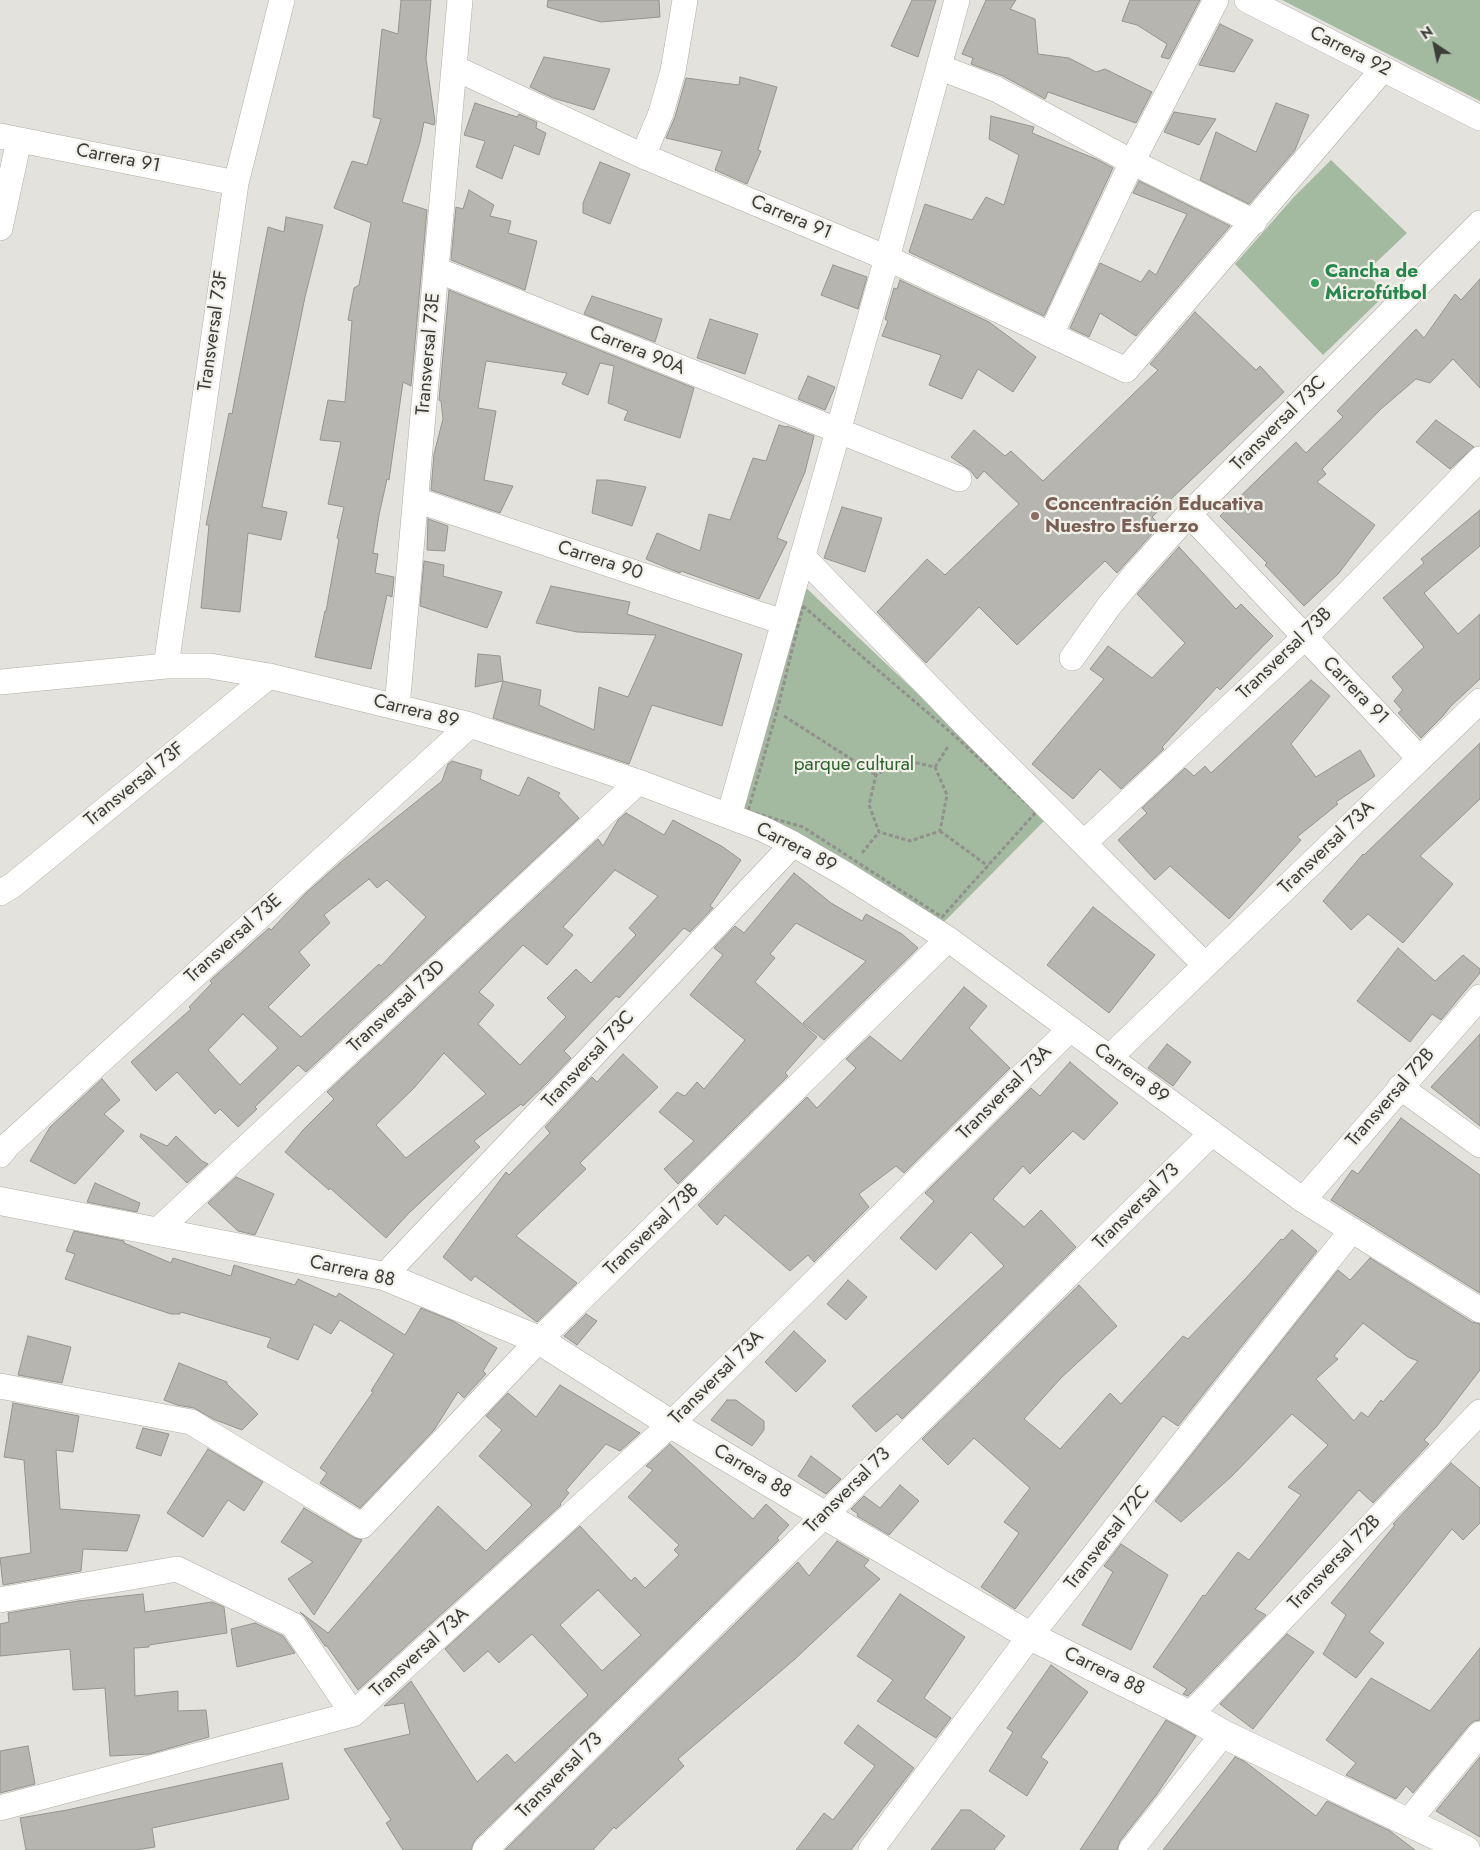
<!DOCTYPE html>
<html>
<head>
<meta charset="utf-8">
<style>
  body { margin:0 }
  #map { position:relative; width:1480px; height:1850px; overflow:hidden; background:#e4e2dc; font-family:Jost,sans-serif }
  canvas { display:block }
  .north { position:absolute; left:1410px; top:20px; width:50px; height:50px; -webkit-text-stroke:4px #f1f0e9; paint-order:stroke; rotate:326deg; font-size:14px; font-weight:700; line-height:20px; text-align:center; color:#3c3c39 }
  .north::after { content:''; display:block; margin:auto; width:18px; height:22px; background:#3c3c39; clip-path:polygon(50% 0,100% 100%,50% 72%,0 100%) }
</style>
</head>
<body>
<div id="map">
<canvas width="1480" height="1850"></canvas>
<div class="north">N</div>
</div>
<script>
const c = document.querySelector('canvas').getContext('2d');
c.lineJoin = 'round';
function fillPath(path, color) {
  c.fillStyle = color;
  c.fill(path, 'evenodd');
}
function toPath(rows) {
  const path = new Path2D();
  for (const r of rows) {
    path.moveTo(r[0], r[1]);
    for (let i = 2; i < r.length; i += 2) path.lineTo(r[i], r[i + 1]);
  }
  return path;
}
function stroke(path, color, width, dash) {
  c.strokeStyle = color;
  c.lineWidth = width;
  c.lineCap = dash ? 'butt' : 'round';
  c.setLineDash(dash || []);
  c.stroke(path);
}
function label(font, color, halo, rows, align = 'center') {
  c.font = font + ' Jost,sans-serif';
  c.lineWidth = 4.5;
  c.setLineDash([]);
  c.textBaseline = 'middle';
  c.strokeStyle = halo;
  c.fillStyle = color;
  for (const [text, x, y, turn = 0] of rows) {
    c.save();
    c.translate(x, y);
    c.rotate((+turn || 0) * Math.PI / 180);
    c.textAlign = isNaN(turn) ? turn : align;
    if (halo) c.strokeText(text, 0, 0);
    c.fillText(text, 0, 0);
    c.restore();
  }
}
const green = toPath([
  [1282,0,1480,0,1480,101],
  [1331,160,1407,233,1366,272,1386,294,1323,355,1235,264,1293,198],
  [803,585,1048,817,943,923,742,812]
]);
const building = toPath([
  [401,0,431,0,426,59,435,122,434,125,424,122,420,142,402,202,427,210,411,386,403,382,389,480,387,479,379,515,373,553,378,554,375,573,394,577,392,597,387,595,371,669,315,657,325,611,326,611,339,539,337,538,344,507,328,504,341,442,320,440,328,400,345,402,352,321,348,320,354,288,359,285,371,223,334,208,352,161,367,165,381,119,373,117,382,29,398,34,401,0],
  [548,0,659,0,660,17,601,22,547,7,548,0],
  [912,0,936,0,918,57,891,46,912,0],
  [986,0,1016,0,1010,9,1035,19,1038,54,1069,58,1096,72,1105,69,1152,92,1136,123,1048,92,1045,99,1003,76,971,64,973,58,962,54,986,0],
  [1130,0,1200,0,1169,59,1161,57,1167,44,1137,25,1122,21,1130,0],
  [1220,24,1253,40,1234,72,1199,65,1220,24],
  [544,57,610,69,594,110,553,98,530,87,544,57],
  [740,77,777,87,758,150,761,151,747,184,715,170,722,151,666,138,675,117,686,78,739,85,740,77],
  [475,103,517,117,519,114,537,122,536,128,546,133,539,155,514,145,502,179,476,167,485,141,464,135,475,103],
  [1276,103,1309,115,1295,150,1249,204,1200,180,1216,132,1256,152,1276,103],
  [1174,112,1216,119,1199,145,1164,132,1174,112],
  [991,116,1034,127,1032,133,1096,159,1113,168,1044,316,909,252,925,204,972,220,986,197,1004,205,1019,155,989,139,991,116],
  [600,162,630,174,610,224,583,213,583,203,600,162],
  [1139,181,1230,226,1136,336,1100,313,1089,337,1070,328,1100,263,1141,282,1149,270,1156,275,1187,214,1133,193,1139,181],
  [469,190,494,205,490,216,511,221,508,233,537,241,525,290,451,260,456,207,463,209,469,190],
  [286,217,323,225,305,297,262,507,287,512,281,540,248,533,240,612,201,608,209,525,206,525,229,413,232,414,268,227,284,232,286,217],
  [833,265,867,277,858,309,821,295,833,265],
  [1480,279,1480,388,1453,359,1430,383,1416,379,1381,409,1322,469,1326,474,1317,482,1375,525,1339,573,1304,606,1265,565,1267,563,1220,516,1296,442,1306,453,1343,417,1337,411,1416,329,1424,338,1455,294,1461,300,1480,279],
  [900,280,989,322,1036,357,1013,392,978,369,962,399,929,385,941,355,882,336,888,321,885,319,894,288,897,289,900,280],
  [449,290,694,388,680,438,624,420,628,411,608,403,614,366,600,363,588,395,562,384,567,373,486,361,478,408,496,411,484,480,513,486,500,513,431,490,434,454,443,419,441,401,439,400,449,290],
  [592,296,662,319,655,342,584,314,592,296],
  [1195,312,1256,370,1260,366,1284,392,1152,517,1160,525,1117,573,1105,561,1017,645,979,607,926,663,877,612,927,559,945,575,1019,504,984,471,977,479,970,470,951,457,974,430,1005,456,1011,451,1043,481,1158,370,1150,364,1195,312],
  [710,319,758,334,745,374,697,358,710,319],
  [808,376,835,387,825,410,798,399,808,376],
  [1436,420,1474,447,1450,469,1416,442,1436,420],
  [779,425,786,427,787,426,814,436,805,472,777,538,787,542,759,599,681,571,680,573,667,568,646,559,657,533,700,551,709,514,730,520,753,458,766,461,779,425],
  [597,480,607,480,646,487,632,526,592,513,597,480],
  [842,507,882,518,865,572,824,558,842,507],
  [1480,510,1480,546,1424,593,1458,634,1480,614,1480,679,1450,707,1443,716,1421,738,1398,713,1402,710,1394,701,1403,690,1392,677,1424,647,1383,598,1424,563,1421,559,1480,510],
  [428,519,448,526,445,551,427,550,428,519],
  [1179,547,1236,609,1241,604,1273,636,1220,690,1217,687,1162,747,1164,749,1121,789,1100,769,1073,799,1032,764,1104,679,1090,669,1108,646,1152,678,1185,643,1137,594,1179,547],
  [424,561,444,565,443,576,502,592,487,628,420,606,424,561],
  [551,586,630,602,627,614,742,654,722,726,652,705,629,764,493,718,503,681,541,690,539,705,594,730,599,687,628,697,656,635,577,632,536,623,551,586],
  [478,654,500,656,503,681,475,687,478,654],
  [1311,680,1330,696,1291,744,1316,777,1360,750,1375,776,1336,802,1338,804,1297,837,1301,840,1229,919,1170,866,1155,880,1118,840,1147,813,1142,808,1185,768,1194,776,1205,766,1211,773,1311,680],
  [1480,743,1480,799,1420,856,1453,884,1403,943,1368,914,1351,930,1323,901,1363,854,1364,855,1480,743],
  [452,761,482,770,480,779,519,796,528,777,560,793,558,796,579,818,306,1072,298,1065,255,1107,257,1109,238,1127,220,1109,215,1114,177,1072,156,1091,131,1062,191,1009,189,1007,212,983,210,981,213,978,269,928,271,930,306,893,341,862,442,781,448,764,452,761],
  [369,879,377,888,387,880,426,917,381,966,379,964,301,1037,268,1007,310,965,299,952,330,923,324,915,369,879],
  [243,1014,278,1048,240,1085,208,1050,243,1014],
  [626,813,664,835,673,820,723,847,741,860,710,906,713,908,690,932,684,928,619,998,616,996,564,1051,571,1058,546,1084,523,1106,521,1104,474,1141,480,1147,409,1213,386,1238,330,1188,329,1190,285,1152,303,1130,334,1099,327,1092,598,839,603,846,618,820,626,813],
  [615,870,658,896,629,928,636,935,591,983,576,969,547,998,566,1017,520,1065,478,1024,494,1005,479,992,523,945,547,965,573,935,563,927,615,870],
  [444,1053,486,1094,406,1158,376,1125,414,1088,444,1053],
  [794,873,831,903,862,921,866,914,902,934,918,948,824,1040,803,1023,866,961,796,923,770,954,775,958,755,982,817,1037,785,1073,788,1076,678,1184,664,1169,694,1141,659,1112,677,1092,685,1096,697,1082,704,1089,745,1040,690,995,723,955,714,948,735,926,744,933,794,873],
  [1093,907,1155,955,1109,1013,1047,965,1093,907],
  [1398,948,1435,981,1463,955,1480,969,1480,973,1441,1020,1432,1014,1410,1042,1357,1001,1398,948],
  [964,987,987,1006,969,1028,1010,1068,904,1173,896,1166,859,1194,869,1207,814,1262,808,1255,790,1271,725,1215,717,1225,698,1205,807,1097,817,1108,856,1068,846,1059,870,1036,901,1061,964,987],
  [1480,1034,1480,1126,1431,1087,1480,1034],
  [1167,1044,1191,1062,1173,1086,1148,1068,1167,1044],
  [623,1054,658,1087,580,1163,586,1169,516,1236,577,1283,537,1322,475,1276,471,1281,443,1257,506,1172,509,1175,550,1133,545,1127,592,1077,597,1082,623,1054],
  [1070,1062,1118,1103,1084,1140,1073,1131,1030,1174,1023,1166,993,1199,1024,1227,1041,1210,1076,1247,902,1419,897,1414,876,1432,852,1406,1004,1266,971,1232,936,1270,900,1238,934,1201,925,1193,1031,1088,1040,1096,1070,1062],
  [102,1079,120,1100,104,1114,124,1131,75,1184,30,1161,50,1127,102,1079],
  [1401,1118,1480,1175,1480,1293,1331,1200,1352,1170,1358,1174,1401,1118],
  [141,1134,167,1146,176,1136,202,1161,208,1164,187,1183,140,1137,141,1134],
  [236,1177,274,1194,255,1235,238,1231,208,1203,236,1177],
  [95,1183,140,1203,137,1212,87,1202,95,1183],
  [1292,1230,1317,1251,1178,1426,1163,1416,1015,1609,981,1587,1019,1533,1004,1522,1030,1488,974,1438,948,1465,922,1439,1079,1285,1117,1326,1061,1378,1024,1419,1060,1449,1110,1393,1121,1404,1183,1336,1188,1339,1246,1278,1281,1239,1283,1240,1292,1230],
  [74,1231,124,1241,124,1243,171,1263,173,1258,231,1276,234,1265,295,1285,298,1279,336,1297,339,1293,405,1335,421,1308,453,1321,497,1348,483,1371,486,1374,464,1398,458,1392,434,1430,360,1508,320,1483,327,1473,320,1468,373,1392,371,1391,394,1354,340,1320,331,1334,314,1324,298,1360,267,1347,271,1338,181,1312,180,1314,171,1314,65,1279,75,1254,66,1251,74,1231],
  [1370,1258,1472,1322,1480,1324,1480,1370,1437,1426,1424,1440,1429,1444,1373,1503,1359,1490,1255,1609,1266,1615,1188,1696,1183,1694,1187,1689,1153,1667,1203,1595,1205,1596,1238,1552,1249,1560,1301,1495,1288,1487,1328,1445,1292,1414,1232,1476,1181,1522,1155,1501,1338,1270,1350,1280,1370,1258],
  [1363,1323,1408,1357,1418,1361,1383,1402,1381,1400,1368,1417,1361,1412,1354,1421,1316,1379,1338,1359,1334,1356,1363,1323],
  [848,1280,867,1297,846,1320,827,1304,848,1280],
  [586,1314,597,1321,577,1345,564,1336,586,1314],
  [794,1331,826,1361,796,1392,765,1362,794,1331],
  [28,1336,71,1347,62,1383,18,1375,28,1336],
  [179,1363,227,1382,227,1384,258,1414,242,1430,213,1419,194,1408,177,1405,164,1400,179,1363],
  [560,1385,640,1433,620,1451,606,1444,566,1490,569,1493,560,1504,561,1505,358,1690,327,1646,325,1646,305,1617,300,1612,328,1633,438,1506,486,1551,532,1505,479,1456,502,1430,486,1416,508,1393,536,1417,560,1385],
  [727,1400,736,1400,764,1421,764,1430,752,1446,711,1420,727,1400],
  [13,1403,79,1416,73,1452,56,1450,60,1509,140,1515,127,1551,83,1549,81,1571,3,1585,0,1558,31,1553,24,1460,4,1457,13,1403],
  [143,1428,169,1434,161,1456,136,1448,143,1428],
  [670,1444,753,1519,766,1504,789,1525,777,1538,779,1540,475,1840,471,1850,403,1850,386,1823,391,1820,344,1749,410,1734,404,1703,384,1706,411,1681,477,1782,507,1754,515,1763,588,1695,532,1634,499,1663,488,1651,464,1672,445,1649,580,1526,631,1581,635,1577,645,1588,679,1555,674,1550,679,1545,628,1497,653,1470,646,1466,670,1444],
  [598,1590,641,1635,602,1671,560,1625,598,1590],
  [208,1449,263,1482,244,1511,228,1500,203,1537,167,1513,208,1449],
  [811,1456,841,1479,826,1494,798,1476,811,1456],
  [1451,1463,1480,1488,1480,1523,1463,1540,1452,1529,1369,1632,1384,1643,1356,1678,1323,1654,1346,1615,1331,1603,1395,1525,1393,1524,1451,1463],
  [900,1485,919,1501,889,1535,857,1516,858,1514,851,1509,864,1496,880,1508,900,1485],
  [304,1508,355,1538,362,1540,314,1615,288,1579,313,1562,281,1542,304,1508],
  [837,1541,869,1560,864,1566,880,1579,795,1659,678,1759,684,1766,616,1829,614,1827,593,1850,505,1850,798,1562,809,1576,837,1541],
  [1121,1544,1168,1575,1131,1650,1082,1625,1113,1572,1104,1566,1121,1544],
  [143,1594,145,1612,212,1602,224,1607,227,1633,149,1645,149,1647,134,1648,135,1696,178,1691,178,1711,206,1710,209,1737,149,1754,110,1756,105,1688,73,1690,70,1649,0,1656,0,1624,9,1622,8,1613,78,1601,143,1594],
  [900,1594,965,1637,924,1698,951,1718,936,1738,877,1701,893,1680,857,1656,900,1594],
  [255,1623,283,1636,295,1653,237,1667,231,1629,255,1623],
  [1287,1634,1314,1652,1253,1729,1220,1704,1287,1634],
  [1480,1648,1480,1720,1474,1721,1469,1725,1413,1793,1406,1786,1396,1799,1346,1775,1356,1763,1326,1740,1371,1678,1430,1711,1480,1648],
  [1051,1665,1088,1692,1041,1757,1048,1762,1027,1796,989,1771,1013,1732,1007,1728,1051,1665],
  [1166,1720,1196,1736,1157,1794,1120,1841,1117,1850,1080,1850,1166,1720],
  [858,1725,914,1768,851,1850,796,1850,824,1813,833,1820,875,1766,844,1743,858,1725],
  [28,1746,35,1784,0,1793,0,1751,28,1746],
  [1235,1757,1244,1761,1316,1816,1327,1801,1390,1831,1415,1850,1163,1850,1235,1757],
  [1480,1757,1480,1837,1436,1811,1480,1757],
  [282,1763,289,1799,152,1828,155,1847,136,1850,26,1850,20,1818,67,1810,282,1763],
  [961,1810,970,1810,1005,1836,994,1850,931,1850,961,1810]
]);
const path = toPath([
  [803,606,955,736,1036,812,942,917,803,827,748,811,777,711,803,606],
  [784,716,876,775],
  [903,760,935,767,947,795,940,831,910,841,879,832,869,805,876,775,903,760],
  [935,767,949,745],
  [940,831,988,866],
  [862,853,879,832]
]);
const minor = toPath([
  [1247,0,1480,118],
  [939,67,996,89,1132,162,1254,222],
  [455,68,643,156,887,258,1126,370,1383,69],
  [0,136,236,183],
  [643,156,661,113,673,71,685,0],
  [0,228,19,140],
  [437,270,959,479],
  [1051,334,1132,162,1216,0],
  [416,500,783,622],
  [1189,514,1420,759],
  [802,556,964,723,1205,965],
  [1072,658,1109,606,1137,572,1189,514,1480,223],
  [166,666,236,183,282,0],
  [0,682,166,666,210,666,269,676,470,725,638,782,763,829,793,844,845,874,948,939,1303,1200,1480,1310],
  [397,707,460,0],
  [729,816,887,258,957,0],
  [1084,843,1304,638,1480,459],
  [0,893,13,885,269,676],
  [1109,1058,1480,701],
  [1400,1087,1480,1145],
  [0,1155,7,1146,470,725],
  [1303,1200,1480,997],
  [156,1232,638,782],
  [384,1276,793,844],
  [0,1386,191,1422,362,1526,539,1340,948,939],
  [0,1600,177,1569,293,1625,353,1714],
  [1190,1715,1480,1412],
  [0,1808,353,1714,671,1424,1070,1029],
  [1407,1823,1480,1734],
  [485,1850,1212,1133],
  [871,1850,1030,1636,1352,1230],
  [1131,1850,1223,1734]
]);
const tertiary = toPath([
  [0,1201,384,1276,539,1340,671,1424,824,1515,1030,1636,1190,1715,1223,1734,1466,1850]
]);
const markers = [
  [1315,283,5,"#2e9e5b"],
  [1035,516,5,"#8d6e63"]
];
const streetNames = [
  ["Carrera 92",1350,52,27],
  ["Carrera 91",118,159,11],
  ["Carrera 91",791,218,23],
  ["Transversal 73F",214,331,-82],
  ["Carrera 90A",637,351,22],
  ["Transversal 73E",429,354,-85],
  ["Transversal 73C",1279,424,-45],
  ["Carrera 90",600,561,18],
  ["Transversal 73B",1285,654,-44],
  ["Carrera 91",1355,691,46],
  ["Carrera 89",416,712,14],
  ["Transversal 73F",135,785,-39],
  ["Carrera 89",796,848,27],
  ["Transversal 73A",1327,848,-44],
  ["Transversal 73E",234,939,-42],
  ["Transversal 73D",397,1007,-43],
  ["Transversal 73C",589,1060,-47],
  ["Carrera 89",1131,1074,36],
  ["Transversal 73A",1005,1093,-45],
  ["Transversal 72B",1391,1098,-49],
  ["Transversal 73",1137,1207,-45],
  ["Transversal 73B",652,1230,-44],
  ["Carrera 88",352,1272,13],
  ["Transversal 73A",717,1378,-45],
  ["Carrera 88",752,1472,31],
  ["Transversal 73",848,1491,-45],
  ["Transversal 72C",1108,1538,-52],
  ["Transversal 72B",1335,1563,-46],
  ["Transversal 73A",420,1653,-42],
  ["Carrera 88",1104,1672,26],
  ["Transversal 73",560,1776,-45]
];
const leisureNames = [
  ["Cancha de",1325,272],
  ["Microfútbol",1325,294]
];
const educationNames = [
  ["Concentración Educativa",1045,505],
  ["Nuestro Esfuerzo",1045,527]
];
const parkNames = [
  ["parque cultural",854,765]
];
fillPath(green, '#a3baa1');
fillPath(building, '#b7b5af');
stroke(building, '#96948e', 1);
stroke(minor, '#afada7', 26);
stroke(tertiary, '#afada7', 29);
stroke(path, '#91908c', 3, [4, 2.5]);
stroke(minor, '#fff', 25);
stroke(tertiary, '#fff', 28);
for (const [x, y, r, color] of markers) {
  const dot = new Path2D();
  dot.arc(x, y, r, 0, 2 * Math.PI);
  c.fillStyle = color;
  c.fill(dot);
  stroke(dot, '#f1f0e9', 2);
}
label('19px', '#3c3c39', '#f1f0e9', streetNames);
label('bold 19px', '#27864d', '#f1f0e9', leisureNames, 'left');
label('bold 19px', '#785e54', '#f1f0e9', educationNames, 'left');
label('19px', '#2e622d', '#f1f0e9', parkNames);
</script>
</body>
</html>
